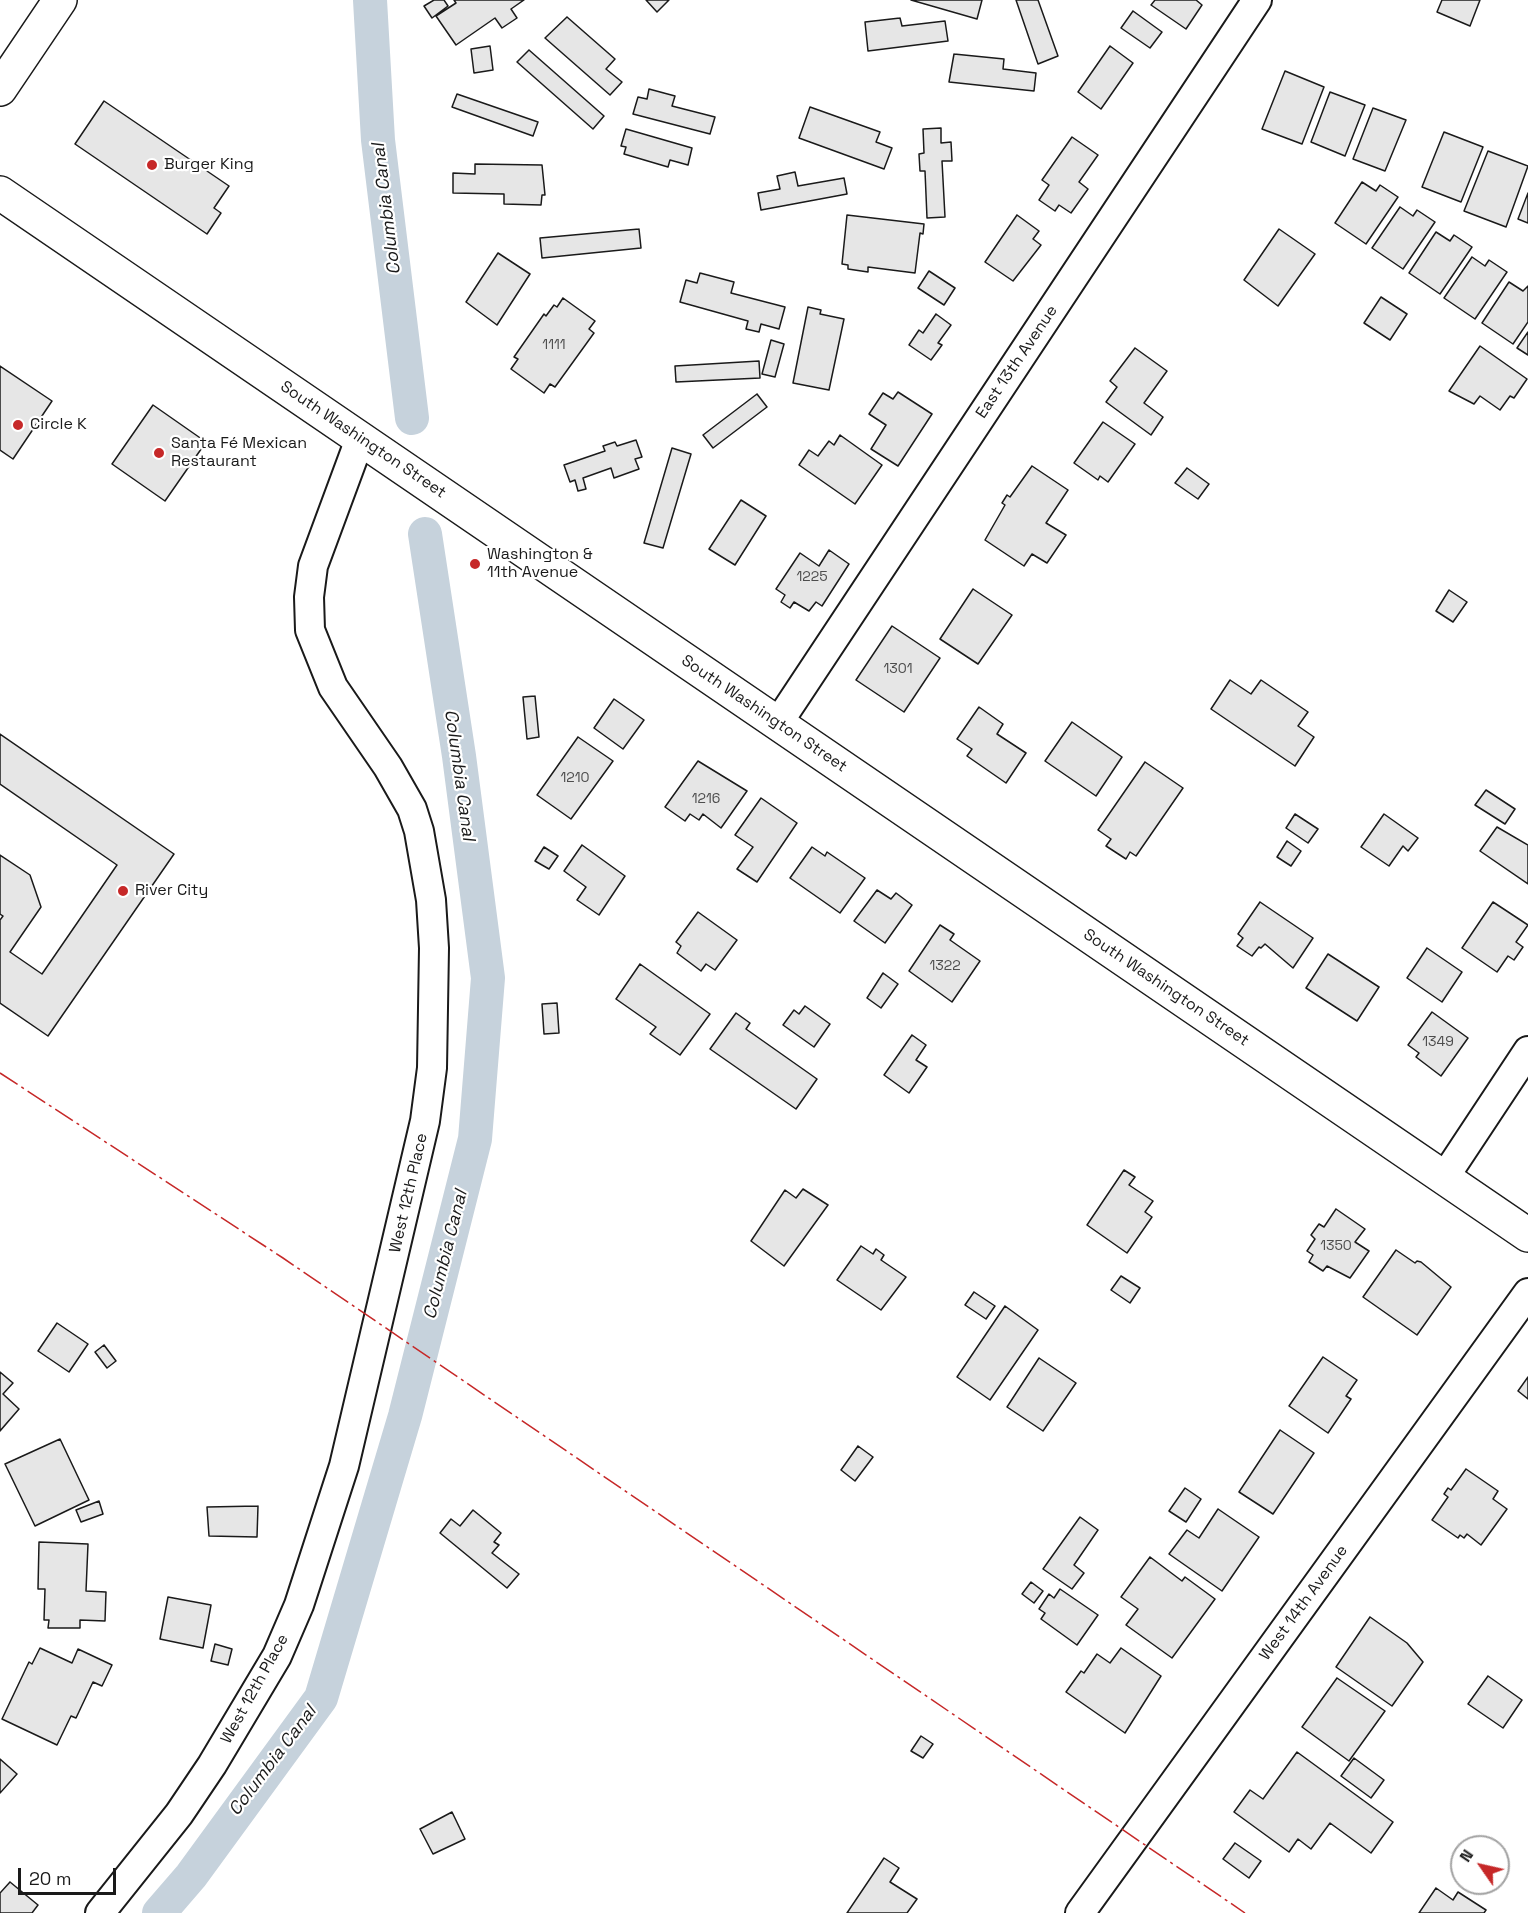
<!DOCTYPE html>
<html>
<head>
<meta charset="utf-8">
<style>
  body { margin:0 }
  #map { position:relative; width:1528px; height:1913px; overflow:hidden; background:#fff; font-family:"Space Grotesk",sans-serif }
  canvas { display:block }
  .north { position:absolute; left:1450px; top:1835px; width:60px; height:60px; box-sizing:border-box; background:#fff; border:2px solid #a3a3a3; border-radius:50%; rotate:304deg; font-size:16px; font-weight:700; line-height:24px; text-align:center; color:#1a1a1a }
  .north::after { content:''; display:block; margin:auto; width:21px; height:27px; background:#c62828; clip-path:polygon(50% 0,100% 100%,50% 72%,0 100%) }
  .scale { position:absolute; left:18px; top:1868px; width:98px; height:27px; box-sizing:border-box; border:3px solid #1a1a1a; border-top:0; padding-left:8px; font-size:18px; line-height:21px; white-space:nowrap; color:#1a1a1a; -webkit-text-stroke:4px #fff; paint-order:stroke }
</style>
</head>
<body>
<div id="map">
<canvas width="1528" height="1913"></canvas>
<div class="north">N</div>
<div class="scale">20 m</div>
</div>
<script>
const c = document.querySelector('canvas').getContext('2d');
c.lineJoin = 'round';
function toPath(rows) {
  const path = new Path2D();
  for (const r of rows) {
    path.moveTo(r[0], r[1]);
    for (let i = 2; i < r.length; i += 2) path.lineTo(r[i], r[i + 1]);
  }
  return path;
}
function stroke(path, color, width, dash) {
  c.strokeStyle = color;
  c.lineWidth = width;
  c.lineCap = dash ? 'butt' : 'round';
  c.setLineDash(dash || []);
  c.stroke(path);
}
function fillPath(path, color) {
  c.fillStyle = color;
  c.fill(path, 'evenodd');
}
function label(font, color, halo, rows, align = 'center') {
  c.font = font + ' "Space Grotesk",sans-serif';
  c.lineWidth = 4.5;
  c.setLineDash([]);
  c.textBaseline = 'middle';
  c.strokeStyle = halo;
  c.fillStyle = color;
  for (const [text, x, y, turn = 0] of rows) {
    c.save();
    c.translate(x, y);
    c.rotate((+turn || 0) * Math.PI / 180);
    c.textAlign = isNaN(turn) ? turn : align;
    if (halo) c.strokeText(text, 0, 0);
    c.fillText(text, 0, 0);
    c.restore();
  }
}
const canal = toPath([
  [370,0,378,140,412,418],
  [159,1913,191,1876,321,1698,405,1416,475,1139,488,978,459,756,425,534]
]);
const building = toPath([
  [434,0,444,0,448,6,432,18,424,6,434,0],
  [454,0,524,0,511,9,517,18,502,28,495,18,456,45,436,16,456,3,454,0],
  [646,0,669,0,657,12,646,0],
  [911,0,982,0,977,19,911,0],
  [1016,0,1038,0,1058,56,1038,64,1016,0],
  [1155,0,1196,0,1202,5,1186,29,1151,5,1155,0],
  [1442,0,1480,0,1470,26,1437,12,1442,0],
  [1133,11,1162,32,1150,48,1121,28,1133,11],
  [567,17,615,59,606,69,622,82,610,95,545,38,567,17],
  [900,18,902,26,945,21,948,41,868,51,865,22,900,18],
  [490,46,493,70,474,73,471,49,490,46],
  [1110,46,1133,63,1101,109,1078,92,1110,46],
  [529,50,604,116,593,129,517,62,529,50],
  [954,54,1004,59,1003,69,1036,73,1034,91,949,82,954,54],
  [1285,71,1324,87,1302,144,1262,129,1285,71],
  [649,89,675,96,672,106,715,117,710,134,633,114,638,97,647,99,649,89],
  [1330,92,1365,105,1345,156,1311,142,1330,92],
  [457,94,538,122,533,136,452,107,457,94],
  [104,101,229,186,214,208,221,213,207,234,75,144,104,101],
  [810,107,880,132,876,142,892,148,884,169,799,138,810,107],
  [1373,108,1406,120,1385,171,1353,159,1373,108],
  [941,128,941,143,951,142,952,161,942,161,945,217,927,218,925,171,920,171,919,154,924,153,923,129,941,128],
  [626,129,692,148,688,165,670,160,668,167,624,154,626,147,621,146,626,129],
  [1444,132,1483,147,1461,202,1422,187,1444,132],
  [1072,137,1098,155,1079,182,1088,189,1071,213,1059,205,1055,211,1039,200,1049,185,1042,180,1072,137],
  [1488,151,1528,166,1506,227,1464,211,1488,151],
  [475,164,542,165,545,195,542,195,541,205,504,204,504,194,453,193,453,173,475,174,475,164],
  [795,172,798,186,844,178,847,194,761,210,758,193,780,189,777,176,795,172],
  [1362,182,1376,191,1380,185,1398,197,1366,244,1335,223,1362,182],
  [1528,193,1528,223,1518,219,1528,193],
  [1400,207,1413,216,1417,210,1435,222,1403,269,1372,248,1400,207],
  [847,215,924,224,923,234,920,233,915,273,868,267,868,272,848,269,848,265,842,264,847,215],
  [1017,215,1039,231,1033,239,1041,245,1013,281,985,262,1017,215],
  [639,229,641,248,542,258,540,238,639,229],
  [1279,229,1315,254,1278,306,1244,280,1279,229],
  [1436,232,1450,241,1454,235,1472,247,1440,294,1409,273,1436,232],
  [498,253,530,274,497,325,466,302,498,253],
  [1472,257,1485,266,1489,260,1507,272,1475,319,1444,298,1472,257],
  [929,271,955,288,944,305,918,288,929,271],
  [700,273,734,282,731,293,785,307,779,329,761,324,759,332,746,329,748,321,680,302,686,280,697,283,700,273],
  [1509,282,1523,291,1528,286,1528,322,1513,344,1482,323,1509,282],
  [1381,297,1407,314,1390,340,1364,323,1381,297],
  [563,298,595,321,589,329,594,333,555,387,550,384,544,393,511,369,518,359,514,357,544,314,546,316,554,305,557,307,563,298],
  [808,307,821,310,820,314,844,319,829,390,793,383,808,307],
  [936,314,951,325,938,343,942,345,931,360,909,345,919,330,923,333,936,314],
  [1528,332,1528,355,1517,348,1528,332],
  [771,340,784,344,775,377,762,374,771,340],
  [1480,346,1527,379,1514,398,1510,396,1500,410,1480,396,1474,404,1449,391,1480,346],
  [1135,348,1167,371,1144,403,1163,417,1151,435,1106,402,1117,387,1110,381,1135,348],
  [759,361,760,378,676,382,675,366,759,361],
  [0,366,52,401,13,459,0,450,0,366],
  [898,392,932,414,898,466,871,449,886,425,869,414,883,393,893,399,898,392],
  [757,394,767,407,713,448,703,435,757,394],
  [153,405,206,442,165,501,112,464,153,405],
  [1103,422,1135,444,1108,482,1100,476,1098,480,1074,463,1103,422],
  [840,435,882,465,855,504,799,465,809,450,818,456,829,441,834,445,840,435],
  [636,440,642,457,635,459,639,469,614,478,611,468,583,478,586,489,578,491,575,480,570,482,564,465,605,451,603,446,615,442,617,446,636,440],
  [672,448,691,454,663,548,644,543,672,448],
  [1032,466,1068,490,1046,523,1066,535,1047,563,1032,554,1024,566,985,540,1005,505,1002,503,1007,495,1010,497,1032,466],
  [1187,468,1209,484,1198,499,1175,483,1187,468],
  [741,500,766,516,735,565,709,549,741,500],
  [829,550,849,564,822,606,816,602,809,611,794,602,790,608,781,602,785,595,776,589,800,553,819,566,829,550],
  [973,589,1012,615,978,664,940,639,973,589],
  [1449,590,1467,602,1453,622,1436,611,1449,590],
  [892,626,940,658,904,712,856,680,892,626],
  [1230,680,1251,694,1261,680,1308,712,1298,726,1314,737,1295,766,1211,709,1230,680],
  [535,696,539,737,527,739,523,697,535,696],
  [614,699,644,720,623,749,594,728,614,699],
  [979,707,1003,724,997,734,1026,753,1006,783,967,756,972,749,957,739,979,707],
  [1072,722,1122,757,1096,796,1045,761,1072,722],
  [0,734,174,854,48,1036,0,1003,0,920,3,916,0,914,0,855,30,875,41,907,10,952,42,974,117,865,0,784,0,734],
  [578,737,613,761,571,819,537,795,578,737],
  [698,761,747,791,721,828,703,814,699,820,690,814,685,821,665,807,698,761],
  [1145,762,1183,788,1136,856,1130,852,1126,859,1106,846,1111,839,1098,830,1145,762],
  [1486,790,1515,809,1505,824,1475,805,1486,790],
  [761,798,797,823,757,882,737,869,753,847,735,835,761,798],
  [1295,814,1318,829,1308,843,1286,828,1295,814],
  [1384,814,1418,838,1408,851,1403,846,1389,866,1361,847,1384,814],
  [1497,827,1528,845,1528,884,1480,851,1497,827],
  [1287,841,1301,851,1291,866,1277,857,1287,841],
  [582,845,625,876,599,915,577,900,586,887,564,871,582,845],
  [544,847,558,856,549,869,535,861,544,847],
  [812,847,825,856,827,852,865,878,840,913,790,878,812,847],
  [877,890,891,899,896,893,912,905,885,943,854,921,877,890],
  [1260,902,1313,938,1293,968,1265,944,1261,948,1259,947,1252,956,1237,946,1243,938,1238,934,1260,902],
  [1493,902,1528,925,1516,942,1523,947,1514,960,1508,956,1497,972,1462,948,1493,902],
  [698,912,737,940,715,970,706,964,701,971,677,953,681,946,676,942,698,912],
  [940,925,954,934,950,940,980,961,952,1002,909,971,940,925],
  [1427,948,1462,972,1442,1002,1407,978,1427,948],
  [1328,954,1379,987,1357,1021,1306,988,1328,954],
  [640,964,710,1014,680,1055,650,1034,656,1027,616,999,640,964],
  [883,973,898,984,881,1008,867,998,883,973],
  [557,1003,559,1033,544,1034,542,1004,557,1003],
  [805,1006,830,1024,814,1047,783,1025,794,1010,799,1014,805,1006],
  [1432,1012,1468,1038,1441,1076,1416,1057,1419,1053,1408,1045,1432,1012],
  [736,1013,750,1023,746,1029,817,1079,796,1109,710,1049,736,1013],
  [912,1035,926,1045,916,1060,927,1067,909,1093,884,1075,912,1035],
  [1124,1170,1135,1177,1129,1185,1153,1201,1145,1212,1152,1217,1127,1253,1087,1225,1124,1170],
  [803,1189,828,1205,784,1266,751,1241,785,1190,796,1198,803,1189],
  [1336,1209,1365,1229,1355,1242,1369,1251,1350,1278,1327,1266,1323,1271,1309,1262,1313,1255,1307,1251,1315,1239,1311,1235,1319,1224,1324,1227,1336,1209],
  [861,1246,873,1254,876,1249,884,1255,881,1260,906,1277,881,1310,837,1280,861,1246],
  [1396,1250,1415,1263,1417,1261,1421,1262,1451,1287,1417,1335,1363,1297,1396,1250],
  [1121,1276,1140,1288,1130,1303,1111,1290,1121,1276],
  [974,1292,995,1306,986,1319,965,1305,974,1292],
  [1005,1306,1038,1330,990,1400,957,1377,1005,1306],
  [57,1323,88,1344,69,1372,38,1351,57,1323],
  [104,1345,116,1361,107,1368,95,1352,104,1345],
  [1323,1357,1357,1380,1346,1396,1351,1399,1328,1433,1289,1406,1323,1357],
  [1039,1358,1076,1383,1043,1431,1007,1407,1039,1358],
  [0,1372,13,1383,3,1394,19,1409,0,1431,0,1372],
  [1528,1377,1528,1399,1518,1391,1528,1377],
  [1280,1430,1314,1453,1273,1514,1239,1492,1280,1430],
  [60,1439,89,1500,35,1526,5,1464,60,1439],
  [858,1446,873,1457,855,1481,841,1470,858,1446],
  [1466,1469,1498,1491,1493,1499,1507,1509,1481,1545,1467,1534,1464,1538,1460,1535,1458,1538,1432,1520,1448,1497,1444,1494,1448,1488,1451,1490,1466,1469],
  [1185,1488,1201,1499,1186,1522,1169,1511,1185,1488],
  [99,1501,103,1514,81,1522,76,1510,99,1501],
  [258,1506,257,1537,209,1536,207,1507,258,1506],
  [1218,1509,1259,1537,1222,1591,1169,1554,1187,1530,1199,1538,1218,1509],
  [473,1510,501,1533,494,1542,499,1545,492,1553,519,1574,507,1588,440,1533,451,1519,460,1526,473,1510],
  [1080,1517,1098,1530,1074,1565,1084,1573,1072,1589,1043,1569,1080,1517],
  [39,1542,88,1544,86,1591,106,1592,105,1621,80,1620,80,1628,48,1628,49,1620,44,1620,45,1589,38,1589,39,1542],
  [1150,1557,1182,1581,1185,1577,1215,1599,1172,1658,1126,1625,1138,1609,1121,1597,1150,1557],
  [1031,1582,1043,1591,1034,1603,1022,1594,1031,1582],
  [1060,1589,1098,1615,1077,1645,1041,1619,1045,1613,1039,1609,1049,1594,1054,1598,1060,1589],
  [168,1597,211,1605,203,1648,160,1639,168,1597],
  [1370,1617,1407,1643,1423,1662,1392,1706,1336,1667,1370,1617],
  [215,1644,232,1649,228,1665,211,1661,215,1644],
  [40,1648,72,1663,78,1649,112,1665,102,1686,93,1682,76,1718,71,1716,57,1745,2,1719,29,1662,32,1664,40,1648],
  [1121,1648,1161,1676,1125,1733,1066,1692,1081,1671,1084,1673,1097,1654,1110,1663,1121,1648],
  [1488,1676,1522,1700,1503,1728,1468,1704,1488,1676],
  [1337,1678,1385,1711,1349,1761,1302,1727,1337,1678],
  [921,1736,933,1744,923,1758,911,1751,921,1736],
  [1297,1752,1393,1822,1371,1853,1330,1823,1311,1849,1298,1839,1289,1852,1234,1812,1250,1790,1263,1799,1297,1752],
  [1354,1758,1384,1780,1371,1798,1341,1776,1354,1758],
  [0,1759,17,1774,0,1793,0,1759],
  [452,1812,465,1839,433,1854,420,1829,452,1812],
  [1235,1843,1261,1861,1249,1878,1223,1859,1235,1843],
  [884,1858,899,1868,890,1882,917,1899,907,1913,847,1913,884,1858],
  [10,1882,38,1905,32,1913,0,1913,0,1893,10,1882],
  [1436,1888,1453,1900,1458,1892,1486,1910,1484,1913,1419,1913,1436,1888]
]);
const minor = toPath([
  [778,723,1257,0],
  [1444,1178,1528,1051],
  [100,1913,179,1814,212,1765,277,1656,299,1605,344,1466,425,1121,432,1068,434,948,431,900,419,831,412,809,388,767,333,687,310,630,309,597,313,566,360,439],
  [1080,1913,1528,1293]
]);
const secondary = toPath([
  [0,89,60,0],
  [0,193,1528,1235]
]);
const power = toPath([
  [0,1073,283,1258,1245,1913]
]);
const markers = [
  [152,165,6,"#c62828"],
  [18,425,6,"#c62828"],
  [159,453,6,"#c62828"],
  [475,564,6,"#c62828"],
  [123,891,6,"#c62828"]
];
const numberNames = [
  ["1111",554,345],
  ["1225",812,577],
  ["1301",898,669],
  ["1210",575,778],
  ["1216",706,799],
  ["1322",945,966],
  ["1349",1438,1042],
  ["1350",1336,1246]
];
const poiNames = [
  ["Burger King",164,165],
  ["Circle K",30,425],
  ["Santa Fé Mexican",171,444],
  ["Restaurant",171,462],
  ["Washington &",487,555],
  ["11th Avenue",487,573],
  ["River City",135,891]
];
const streetNames = [
  ["East 13th Avenue",1017,362,-56],
  ["South Washington Street",363,440,34],
  ["South Washington Street",764,714,34],
  ["South Washington Street",1166,988,34],
  ["West 12th Place",409,1193,-77],
  ["West 14th Avenue",1304,1603,-54],
  ["West 12th Place",255,1689,-61]
];
const waterNames = [
  ["Columbia Canal",387,209,-97],
  ["Columbia Canal",459,775,82],
  ["Columbia Canal",446,1255,-76],
  ["Columbia Canal",273,1761,-53]
];
stroke(canal, '#c6d2dc', 34);
fillPath(building, '#e6e6e6');
stroke(building, '#1a1a1a', 1.5);
stroke(minor, '#1a1a1a', 32);
stroke(secondary, '#1a1a1a', 36);
stroke(minor, '#fff', 28);
stroke(secondary, '#fff', 33);
stroke(power, '#c62828', 1.5, [21, 4.5, 3, 4.5]);
for (const [x, y, r, color] of markers) {
  const dot = new Path2D();
  dot.arc(x, y, r, 0, 2 * Math.PI);
  c.fillStyle = color;
  c.fill(dot);
  stroke(dot, '#fff', 2);
}
label('14px', '#4d4d4d', null, numberNames);
label('16px', '#1a1a1a', '#fff', poiNames, 'left');
label('16px', '#1a1a1a', '#fff', streetNames);
label('italic 18px', '#1a1a1a', '#fff', waterNames);
</script>
</body>
</html>
